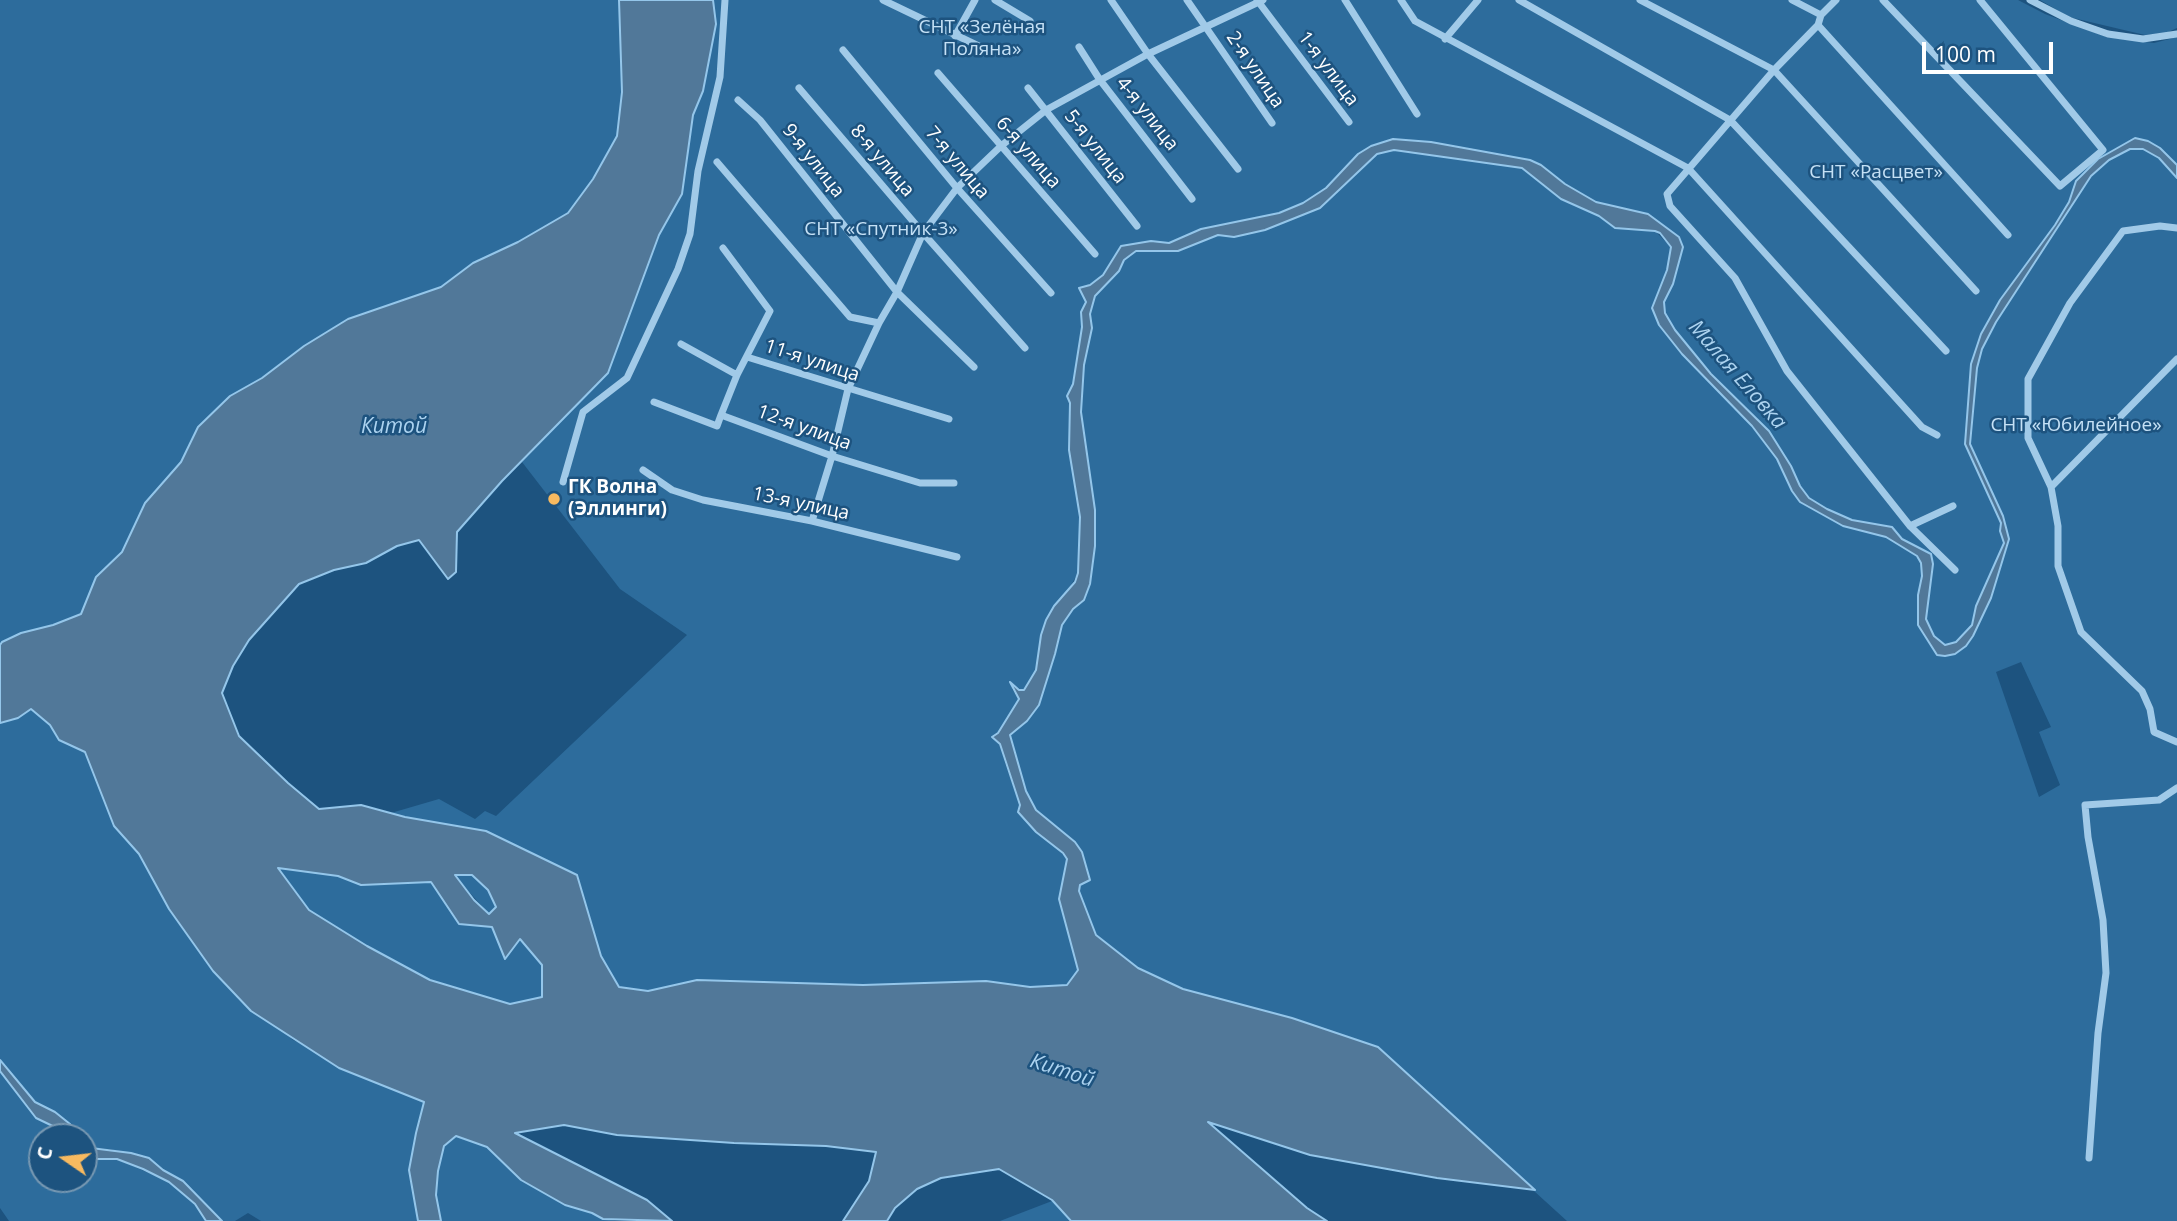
<!DOCTYPE html>
<html>
<head>
<meta charset="utf-8">
<style>
  body { margin:0 }
  #map { position:relative; width:2177px; height:1221px; overflow:hidden; background:#1d537f; font-family:"Open Sans",sans-serif }
  canvas { display:block }
  .north { position:absolute; left:28px; top:1123px; width:70px; height:70px; box-sizing:border-box; background:#1d537f; border:2px solid #7798b2; border-radius:50%; rotate:284deg; font-size:19px; font-weight:700; line-height:28px; text-align:center; color:#fff }
  .north::after { content:''; display:block; margin:auto; width:24px; height:32px; background:#f8ba60; clip-path:polygon(50% 0,100% 100%,50% 72%,0 100%) }
  .scale { position:absolute; left:1922px; top:42px; width:131px; height:32px; box-sizing:border-box; border:4px solid #fff; border-top:0; padding-left:9px; font-size:21px; line-height:24px; white-space:nowrap; color:#fff; -webkit-text-stroke:5px #1d537f; paint-order:stroke }
</style>
</head>
<body>
<div id="map">
<canvas width="2177" height="1221"></canvas>
<div class="north">С</div>
<div class="scale">100 m</div>
</div>
<script>
const c = document.querySelector('canvas').getContext('2d');
c.lineJoin = 'round';
function fillPath(path, color) {
  c.fillStyle = color;
  c.fill(path, 'evenodd');
}
function toPath(rows) {
  const path = new Path2D();
  for (const r of rows) {
    path.moveTo(r[0], r[1]);
    for (let i = 2; i < r.length; i += 2) path.lineTo(r[i], r[i + 1]);
  }
  return path;
}
function stroke(path, color, width, dash) {
  c.strokeStyle = color;
  c.lineWidth = width;
  c.lineCap = dash ? 'butt' : 'round';
  c.setLineDash(dash || []);
  c.stroke(path);
}
function label(font, color, halo, rows, align = 'center') {
  c.font = font + ' "Open Sans",sans-serif';
  c.lineWidth = 5;
  c.setLineDash([]);
  c.textBaseline = 'middle';
  c.strokeStyle = halo;
  c.fillStyle = color;
  for (const [text, x, y, turn = 0] of rows) {
    c.save();
    c.translate(x, y);
    c.rotate((+turn || 0) * Math.PI / 180);
    c.textAlign = isNaN(turn) ? turn : align;
    if (halo) c.strokeText(text, 0, 0);
    c.fillText(text, 0, 0);
    c.restore();
  }
}
const green = toPath([
  [0,0,619,0,622,92,617,136,593,179,568,213,518,242,473,263,441,287,348,319,304,346,198,427,181,462,145,503,122,552,96,577,81,614,53,625,21,633,2,642,0,645],
  [713,0,2018,0,2045,14,2107,37,2154,43,2177,37,2177,165,2160,148,2148,141,2135,138,2098,159,2076,181,2069,202,2055,225,2000,300,1981,334,1965,444,2001,523,2000,531,2004,543,1976,606,1972,625,1956,643,1944,645,1934,636,1926,619,1933,564,1902,539,1892,527,1852,520,1827,509,1809,498,1800,486,1791,466,1675,330,1665,313,1664,302,1673,284,1679,237,1648,214,1596,202,1565,184,1541,165,1530,160,1431,142,1358,154,1326,188,1303,203,1278,213,1201,229,1169,243,1155,243,1120,250,1103,275,1089,285,1080,288,1086,302,1081,312,1082,327,1072,389,1069,438,1080,517,1078,573,1066,594,1054,606,1036,670,1024,691,1016,687,1012,689,1019,699,998,734,1005,763,1020,805,1067,859,1059,899,1078,970,1067,985,1030,987,986,981,863,985,697,980,649,991,619,987,601,956,577,875,391,813,439,799,475,819,485,811,496,816,687,635,620,589,522,462,547,436,682,194,693,115,703,91,716,24],
  [2040,0,2177,0,2177,28,2166,33,2145,35,2069,17],
  [2130,149,2143,149,2159,158,2177,178,2177,1221,1567,1221,1468,1131,1292,1018,1183,989,1138,968,1096,935,1079,895,1075,842,1036,810,1026,791,1010,735,1027,721,1039,705,1055,654,1062,625,1073,609,1084,600,1093,566,1095,510,1081,412,1084,365,1092,328,1090,314,1095,296,1119,271,1124,260,1136,251,1178,251,1218,235,1235,237,1320,208,1377,154,1394,150,1522,168,1561,199,1599,216,1615,228,1655,231,1671,247,1667,270,1652,307,1778,459,1800,502,1843,526,1886,537,1917,556,1921,563,1922,576,1918,595,1918,625,1937,655,1945,656,1955,654,1966,646,1973,636,1991,598,2009,539,2003,516,1970,444,1977,368,1982,349,1996,322,2091,176,2109,160],
  [2021,662,2051,727,2039,732,2060,785,2039,797,1996,672],
  [31,708,50,725,60,740,85,752,114,826,139,854,169,909,213,971,293,1040,310,1048,339,1068,425,1102,416,1133,409,1170,418,1221,261,1221,248,1213,235,1221,222,1221,183,1181,163,1170,149,1158,109,1149,91,1148,84,1145,84,1137,77,1137,70,1124,55,1112,35,1102,7,1070,0,1060,0,723,18,718],
  [277,868,338,876,361,885,431,882,459,924,492,926,506,958,520,938,542,965,542,997,510,1004,430,980,367,946,309,910],
  [454,875,472,875,488,890,496,907,489,914],
  [0,1071,36,1118,61,1130,66,1137,42,1137,42,1179,84,1179,84,1155,94,1159,117,1159,169,1182,195,1204,206,1221,9,1221,0,1208],
  [455,1136,487,1147,521,1180,565,1205,592,1213,603,1219,615,1221,441,1221,436,1195,438,1171,444,1146],
  [1052,1201,1071,1221,1000,1221]
]);
const water = toPath([
  [619,0,713,0,716,24,703,91,693,115,682,194,659,235,608,373,502,481,457,532,456,572,448,579,419,540,397,546,366,563,334,570,299,584,249,640,233,666,222,693,239,736,288,783,319,809,361,805,405,817,486,831,577,875,601,956,619,987,648,991,697,980,863,985,986,981,1030,987,1067,985,1078,970,1059,899,1067,859,1063,853,1036,832,1018,812,1020,805,1000,744,992,737,998,733,1019,699,1010,682,1019,690,1024,690,1036,670,1041,635,1046,620,1054,606,1075,582,1078,573,1080,517,1069,450,1070,403,1067,396,1073,384,1082,327,1081,312,1086,302,1079,288,1090,285,1103,275,1121,246,1151,241,1169,243,1201,229,1279,213,1303,203,1326,188,1358,154,1371,146,1393,139,1431,142,1530,160,1541,165,1565,184,1596,202,1648,214,1679,237,1683,247,1673,284,1664,302,1665,313,1675,330,1711,374,1769,431,1791,466,1800,486,1809,498,1827,509,1852,520,1892,527,1902,539,1931,554,1933,564,1926,619,1934,636,1945,645,1956,642,1972,625,1976,606,2004,543,2000,531,2001,523,1965,444,1971,364,1981,334,2000,300,2055,225,2069,202,2076,181,2098,159,2135,138,2148,141,2160,148,2177,165,2177,178,2159,158,2143,149,2130,149,2109,160,2091,176,1996,322,1982,349,1977,368,1970,444,2003,516,2009,539,1991,598,1973,636,1966,646,1955,654,1945,656,1937,655,1918,625,1918,595,1922,576,1921,563,1917,556,1886,537,1843,526,1800,502,1792,491,1777,459,1752,426,1682,354,1659,325,1652,308,1667,270,1671,247,1660,233,1655,231,1615,228,1599,216,1561,199,1522,168,1394,150,1377,154,1320,208,1265,230,1234,237,1218,235,1178,251,1136,251,1124,260,1119,271,1095,296,1090,314,1092,328,1084,365,1081,412,1095,510,1095,546,1090,584,1084,600,1073,609,1062,625,1055,654,1039,705,1027,721,1010,735,1026,791,1036,810,1075,842,1082,852,1090,880,1080,885,1079,891,1096,935,1138,968,1183,989,1292,1018,1378,1047,1535,1190,1437,1178,1310,1155,1208,1122,1307,1208,1327,1221,1071,1221,1052,1200,999,1169,941,1178,917,1189,895,1208,887,1221,843,1221,869,1181,876,1152,826,1146,734,1143,617,1135,564,1125,515,1133,647,1200,672,1221,603,1219,592,1213,565,1205,521,1180,487,1147,456,1136,444,1146,438,1171,436,1195,441,1221,418,1221,409,1170,416,1133,424,1102,339,1068,251,1011,213,971,169,909,139,854,114,826,85,752,59,740,50,725,31,709,18,718,0,723,0,645,2,642,21,633,53,625,81,614,96,577,122,552,145,503,181,462,198,427,230,396,262,378,304,346,348,319,441,287,473,263,518,242,568,213,593,179,617,136,622,92,619,0],
  [278,868,338,876,361,885,431,882,459,924,492,927,505,959,520,939,542,965,542,997,510,1004,430,980,367,946,309,910,278,868],
  [455,875,472,875,488,890,496,907,489,914,474,900,455,875],
  [0,1060,35,1102,55,1112,70,1124,77,1137,66,1137,61,1130,36,1118,0,1071,0,1060],
  [84,1145,91,1148,131,1153,149,1158,163,1170,183,1181,222,1221,206,1221,195,1204,169,1182,143,1169,117,1159,94,1159,84,1155,84,1145]
]);
const minor = toPath([
  [883,0,987,50],
  [995,0,1030,21],
  [1111,0,1148,54,1238,169],
  [1187,0,1272,123],
  [1257,0,1349,122],
  [1345,0,1417,114],
  [1401,0,1415,21,1688,168,1922,427,1937,435],
  [1519,0,1730,120,1946,351],
  [1640,0,1774,70,1976,291],
  [1792,0,1821,15],
  [1836,0,1821,15,1818,25,1774,70,1667,194,1670,206,1735,278,1787,371,1910,526,1955,570],
  [1883,0,2060,186,2103,150,1980,0],
  [2030,0,2071,21,2108,34,2143,39,2177,34],
  [1818,25,2008,235],
  [955,36,975,0],
  [1445,39,1478,0],
  [1079,47,1100,80,1192,199],
  [843,50,957,188,1051,293],
  [938,73,1095,254],
  [799,88,923,233,1025,348],
  [1028,88,1137,226],
  [738,100,760,120,897,292,974,367],
  [717,162,850,317,879,323],
  [2177,228,2160,226,2123,231,2070,303,2028,379,2028,438,2051,487,2058,526,2058,566,2081,632,2142,691,2150,709,2154,732,2177,742],
  [681,344,737,375],
  [747,357,949,419],
  [654,402,717,426,721,415,832,456,920,483,954,483],
  [721,415,737,375,770,311,723,248],
  [643,470,672,490,703,500,812,521,957,557],
  [563,482,583,412,627,378,678,269,690,234,698,171,720,77,725,0],
  [2051,487,2177,359],
  [812,521,832,456,848,389,879,323,897,292,923,233,957,188,1001,146,1046,110,1148,54,1263,0],
  [1910,526,1953,506],
  [2089,1158,2098,1033,2106,973,2103,920,2088,837,2085,805,2159,800,2177,788]
]);
const markers = [
  [554,499,7,"#f8ba60"]
];
const parkNames = [
  ["СНТ «Зелёная",982,28],
  ["Поляна»",982,50],
  ["СНТ «Расцвет»",1876,173],
  ["СНТ «Спутник-3»",881,230],
  ["СНТ «Юбилейное»",2076,426]
];
const streetNames = [
  ["1-я улица",1328,69,53],
  ["2-я улица",1255,70,56],
  ["4-я улица",1147,114,52],
  ["5-я улица",1095,147,52],
  ["6-я улица",1028,153,49],
  ["9-я улица",813,161,52],
  ["8-я улица",882,161,50],
  ["7-я улица",957,163,50],
  ["11-я улица",812,361,18],
  ["12-я улица",804,428,20],
  ["13-я улица",801,504,12]
];
const poiNames = [
  ["ГК Волна",568,488],
  ["(Эллинги)",568,510]
];
const waterNames = [
  ["Малая Еловка",1737,375,49],
  ["Китой",394,427],
  ["Китой",1062,1071,18]
];
fillPath(green, '#2d6c9c');
fillPath(water, '#517899');
stroke(water, '#94c6ea', 2);
stroke(minor, '#a1cae8', 7);
for (const [x, y, r, color] of markers) {
  const dot = new Path2D();
  dot.arc(x, y, r, 0, 2 * Math.PI);
  c.fillStyle = color;
  c.fill(dot);
  stroke(dot, '#1d537f', 2.5);
}
label('19px', '#c5e1f6', '#1d537f', parkNames);
label('19px', '#fff', '#1d537f', streetNames);
label('bold 19px', '#fff', '#1d537f', poiNames, 'left');
label('italic 21px', '#acd3f0', '#1d537f', waterNames);
</script>
</body>
</html>
